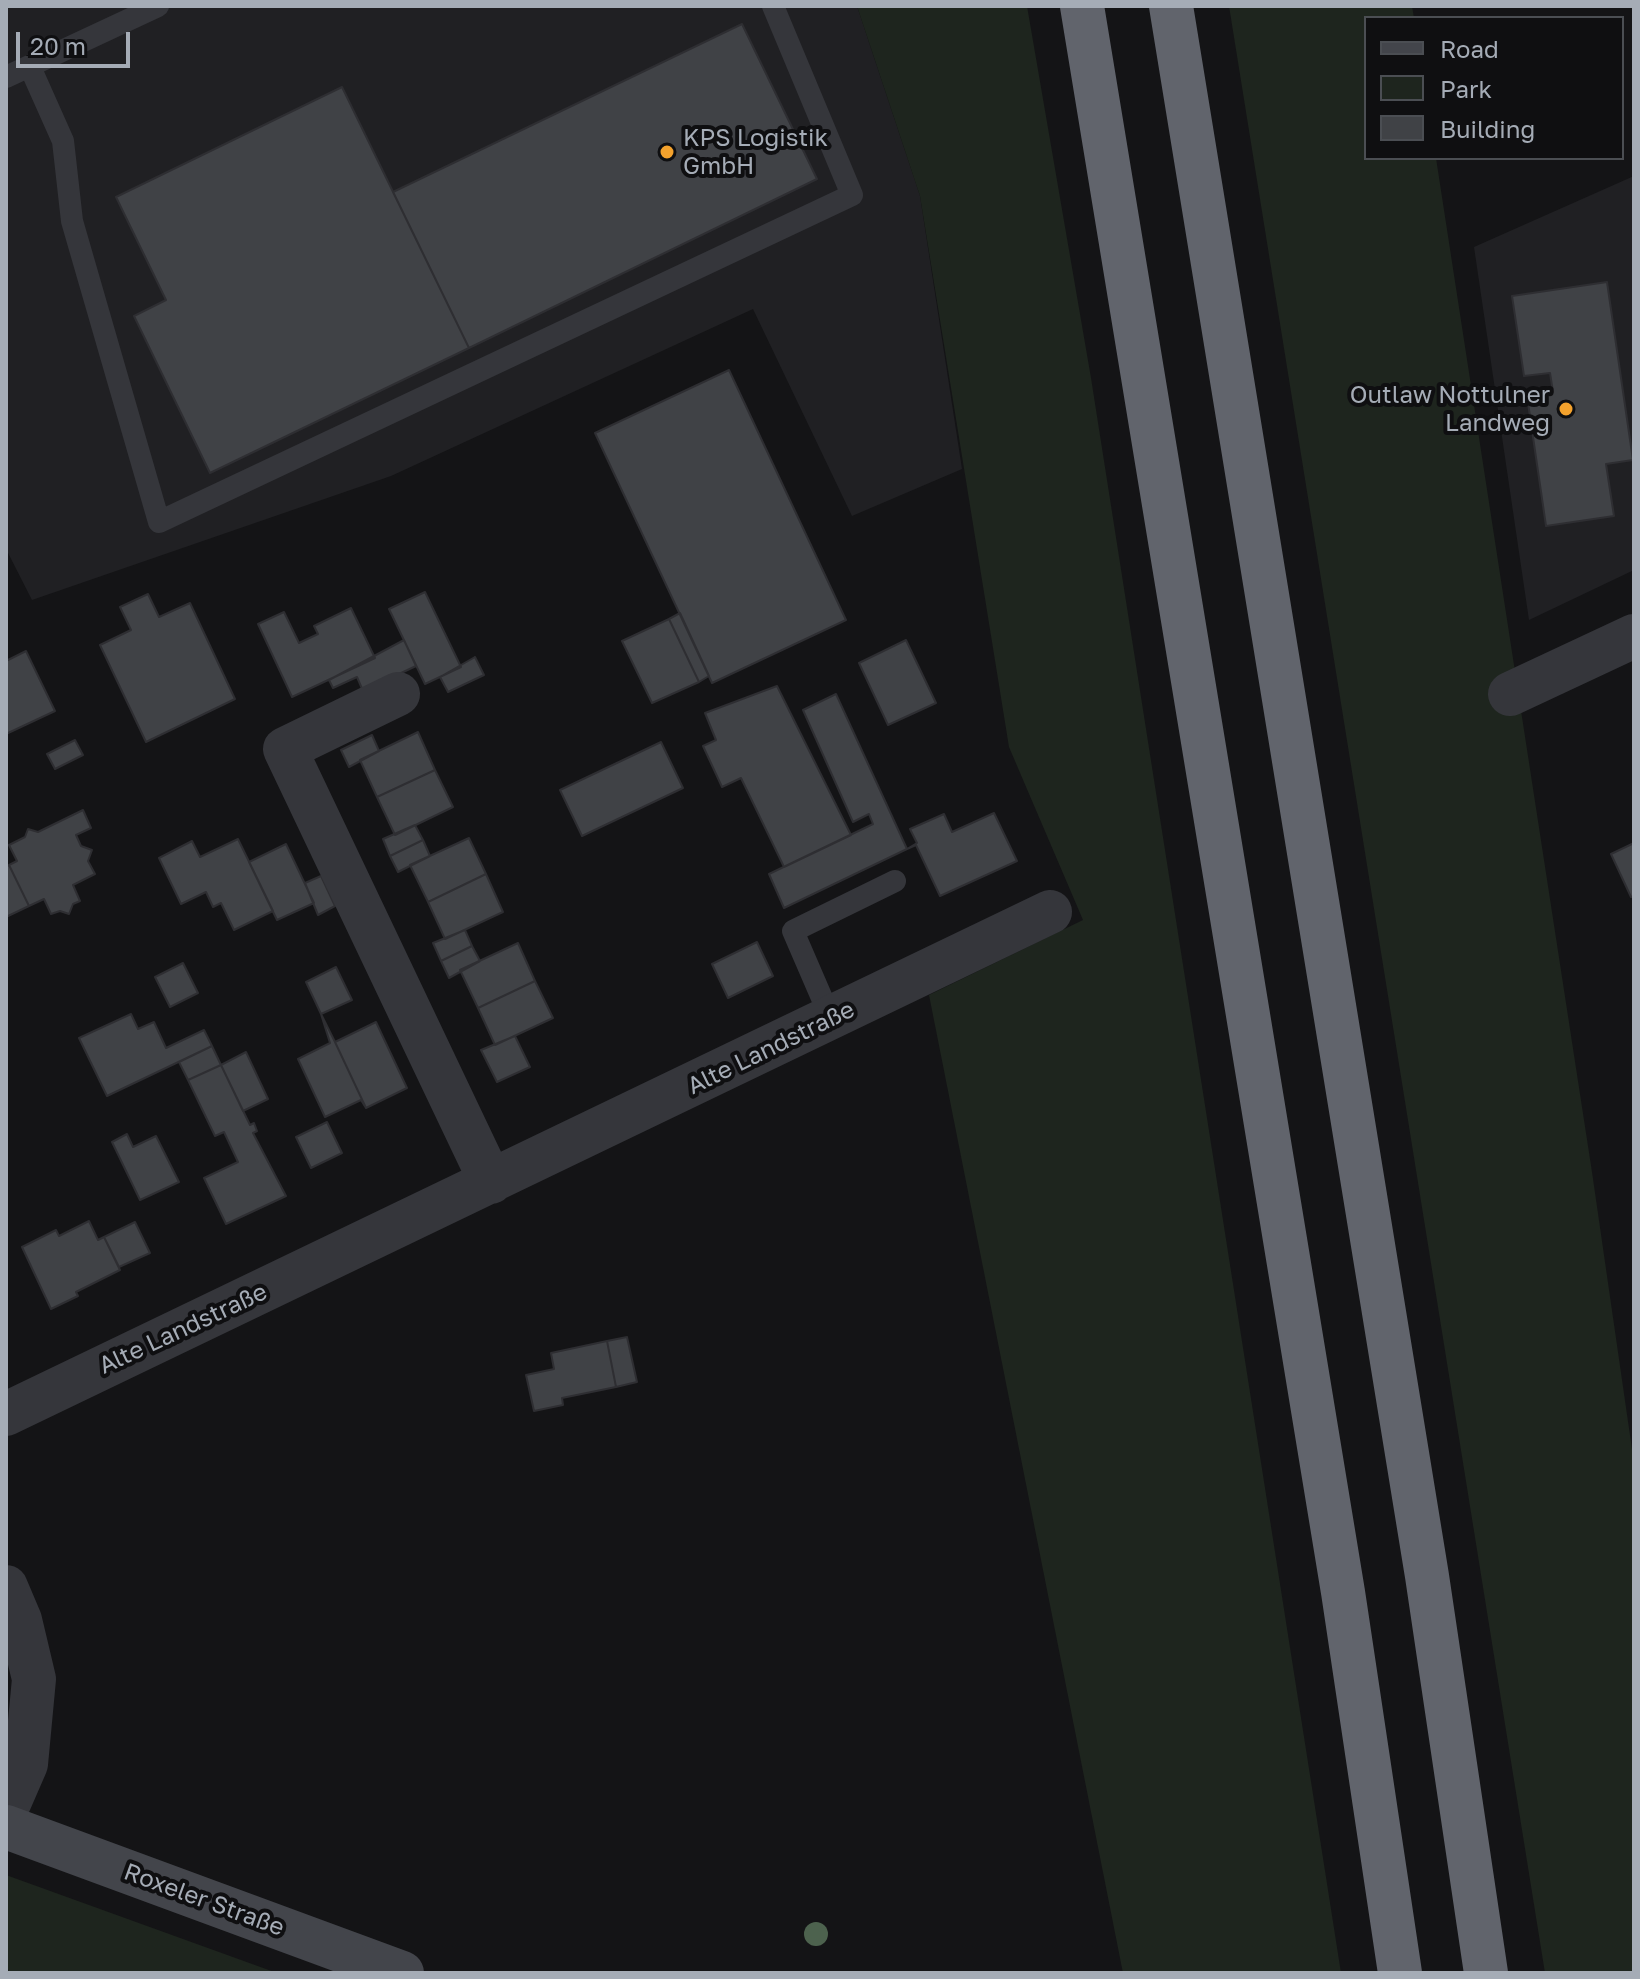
<!DOCTYPE html>
<html>
<head>
<meta charset="utf-8">
<style>
  body { margin:0 }
  #map { position:relative; width:1640px; height:1979px; overflow:hidden; background:#141416; font-family:"Golos Text",sans-serif }
  canvas { display:block }
  .frame { position:absolute; inset:0; border:8px solid #a5acb6; pointer-events:none }
  .legend { position:absolute; left:1364px; top:16px; width:260px; height:144px; box-sizing:border-box; background:#0f0f11; border:2px solid #4b4e53; margin:0; padding:10px 14px; list-style:none; font-size:24px; color:#a5acb6 }
  .legend li { display:flex; align-items:center; gap:16px; height:40px }
  .legend b { width:40px; border:2px solid #4b4e53 }
  .scale { position:absolute; left:16px; top:32px; width:114px; height:36px; box-sizing:border-box; border:4px solid #a5acb6; border-top:0; padding-left:10px; font-size:24px; line-height:28px; white-space:nowrap; color:#a5acb6; -webkit-text-stroke:6px #0f0f11; paint-order:stroke }
</style>
</head>
<body>
<div id="map">
<canvas width="1640" height="1979"></canvas>
<div class="frame"></div>
<ul class="legend">
<li><b style="height:10px;background:#43454b"></b>Road</li>
<li><b style="height:22px;background:#1e251e"></b>Park</li>
<li><b style="height:22px;background:#404246"></b>Building</li>
</ul>
<div class="scale">20 m</div>
</div>
<script>
const c = document.querySelector('canvas').getContext('2d');
c.lineJoin = 'round';
function fillPath(path, color) {
  c.fillStyle = color;
  c.fill(path, 'evenodd');
}
function toPath(rows) {
  const path = new Path2D();
  for (const r of rows) {
    path.moveTo(r[0], r[1]);
    for (let i = 2; i < r.length; i += 2) path.lineTo(r[i], r[i + 1]);
  }
  return path;
}
function stroke(path, color, width, dash) {
  c.strokeStyle = color;
  c.lineWidth = width;
  c.lineCap = dash ? 'butt' : 'round';
  c.setLineDash(dash || []);
  c.stroke(path);
}
function label(font, color, halo, rows, align = 'center') {
  c.font = font + ' "Golos Text",sans-serif';
  c.lineWidth = 8;
  c.setLineDash([]);
  c.textBaseline = 'middle';
  c.strokeStyle = halo;
  c.fillStyle = color;
  for (const [text, x, y, turn = 0] of rows) {
    c.save();
    c.translate(x, y);
    c.rotate((+turn || 0) * Math.PI / 180);
    c.textAlign = isNaN(turn) ? turn : align;
    if (halo) c.strokeText(text, 0, 0);
    c.fillText(text, 0, 0);
    c.restore();
  }
}
const built = toPath([
  [6,6,857,6,920,196,962,469,852,516,753,309,391,476,32,600,6,549],
  [1634,176,1634,570,1529,620,1474,247]
]);
const green = toPath([
  [857,6,1027,6,1091,378,1341,1973,1123,1973,929,995,1083,920,1009,747,920,196],
  [1229,6,1412,6,1414,18,1366,18,1366,158,1436,158,1592,1172,1634,1463,1634,1973,1545,1973],
  [6,1875,277,1973,9,1973,6,1961]
]);
const building = toPath([
  [742,24,817,179,469,348,393,192,742,24],
  [342,87,469,348,210,473,134,316,166,300,116,197,342,87],
  [1607,282,1633,460,1606,464,1614,516,1546,526,1527,396,1553,392,1550,373,1524,376,1512,296,1607,282],
  [729,370,846,620,712,683,595,433,729,370],
  [425,592,461,667,425,684,389,609,425,592],
  [148,594,159,617,190,603,235,699,146,742,100,645,131,630,120,607,148,594],
  [351,608,375,658,292,697,258,624,284,612,299,643,318,634,314,626,351,608],
  [680,613,709,676,699,682,669,619,680,613],
  [669,619,699,682,652,703,622,641,669,619],
  [404,640,416,666,363,691,357,677,333,688,329,680,404,640],
  [906,640,936,703,888,725,859,663,906,640],
  [26,651,55,711,6,734,6,661,26,651],
  [475,657,484,675,448,692,440,677,475,657],
  [777,686,851,835,784,867,741,778,722,787,703,746,716,740,705,713,777,686],
  [836,694,907,849,784,908,769,874,873,824,869,814,853,822,803,710,836,694],
  [418,732,435,770,377,797,360,760,418,732],
  [372,735,379,751,349,767,341,750,372,735],
  [75,740,83,755,55,769,47,754,75,740],
  [661,742,683,788,582,836,560,790,661,742],
  [435,770,453,807,395,835,377,797,435,770],
  [83,810,91,828,76,835,81,846,92,850,88,861,95,874,73,885,80,901,73,904,69,914,60,911,51,914,44,899,29,906,9,865,17,861,9,845,25,837,28,829,38,832,83,810],
  [994,813,1017,861,940,896,916,845,907,849,917,843,910,829,944,814,952,832,994,813],
  [415,825,423,840,390,856,383,839,415,825],
  [469,838,486,874,428,902,410,865,469,838],
  [238,839,273,911,234,930,221,903,213,907,206,892,181,904,159,858,192,841,200,857,238,839],
  [423,840,430,856,398,872,390,856,423,840],
  [1634,843,1634,896,1631,897,1611,854,1634,843],
  [286,844,314,903,277,920,249,862,286,844],
  [9,865,29,906,6,917,6,867,9,865],
  [486,874,503,912,445,939,428,902,486,874],
  [321,876,335,906,318,915,305,883,321,876],
  [465,930,472,946,441,961,433,943,465,930],
  [757,942,773,976,728,998,712,964,757,942],
  [518,943,535,981,478,1008,460,970,518,943],
  [472,946,480,961,449,978,441,961,472,946],
  [183,963,198,993,170,1007,155,977,183,963],
  [336,967,352,1000,321,1014,306,982,336,967],
  [535,981,553,1018,495,1045,478,1008,535,981],
  [131,1014,138,1029,154,1022,166,1048,204,1030,212,1046,107,1096,79,1038,131,1014],
  [321,1014,335,1042,366,1108,361,1100,325,1117,298,1059,330,1043,321,1014],
  [376,1022,407,1088,366,1108,335,1042,376,1022],
  [515,1036,530,1067,497,1082,481,1050,515,1036],
  [212,1046,221,1065,188,1080,179,1062,212,1046],
  [246,1052,268,1099,243,1111,221,1065,246,1052],
  [221,1065,250,1125,254,1123,257,1131,253,1133,286,1196,226,1224,204,1178,238,1162,224,1132,215,1136,188,1080,221,1065],
  [327,1122,342,1153,311,1168,296,1137,327,1122],
  [127,1134,133,1147,156,1136,179,1182,140,1200,112,1142,127,1134],
  [89,1221,98,1240,104,1237,120,1270,76,1292,78,1296,51,1309,22,1247,56,1230,59,1236,89,1221],
  [135,1222,150,1253,119,1267,104,1237,135,1222],
  [627,1337,637,1382,616,1387,607,1341,627,1337],
  [607,1341,616,1387,562,1398,563,1405,534,1411,526,1375,554,1369,551,1353,607,1341]
]);
const service = toPath([
  [30,67,63,141,72,221,159,522,852,195,773,6],
  [6,77,158,6],
  [831,1019,793,931,895,881]
]);
const minor = toPath([
  [398,694,285,749,491,1182],
  [1510,694,1634,636],
  [6,1414,1050,912],
  [6,1587,20,1620,34,1679,26,1764,6,1810]
]);
const secondary = toPath([
  [6,1827,402,1973]
]);
const motorway = toPath([
  [1082,6,1343,1592,1400,1973],
  [1171,6,1427,1576,1486,1973]
]);
const trees = [
  [816,1934]
];
const markers = [
  [667,152,8,"#f4a22d"],
  [1566,409,8,"#f4a22d"]
];
const poiNames = [
  ["KPS Logistik",683,138],
  ["GmbH",683,166],
  ["Outlaw Nottulner",1550,395,"right"],
  ["Landweg",1550,423,"right"]
];
const streetNames = [
  ["Alte Landstraße",771,1048,-26],
  ["Alte Landstraße",183,1329,-25],
  ["Roxeler Straße",204,1900,20]
];
fillPath(built, '#202023');
fillPath(green, '#1e251e');
fillPath(building, '#404246');
stroke(building, '#2e2e32', 2);
stroke(service, '#35363b', 22);
stroke(minor, '#35363b', 44);
stroke(secondary, '#43454b', 44);
stroke(motorway, '#61646c', 44);
c.fillStyle = '#4d624e';
for (const [x, y] of trees) {
  c.beginPath();
  c.arc(x, y, 12, 0, 2 * Math.PI);
  c.fill();
}
for (const [x, y, r, color] of markers) {
  const dot = new Path2D();
  dot.arc(x, y, r, 0, 2 * Math.PI);
  c.fillStyle = color;
  c.fill(dot);
  stroke(dot, '#0f0f11', 3);
}
label('24px', '#a5acb6', '#0f0f11', poiNames, 'left');
label('24px', '#a5acb6', '#0f0f11', streetNames);
</script>
</body>
</html>
